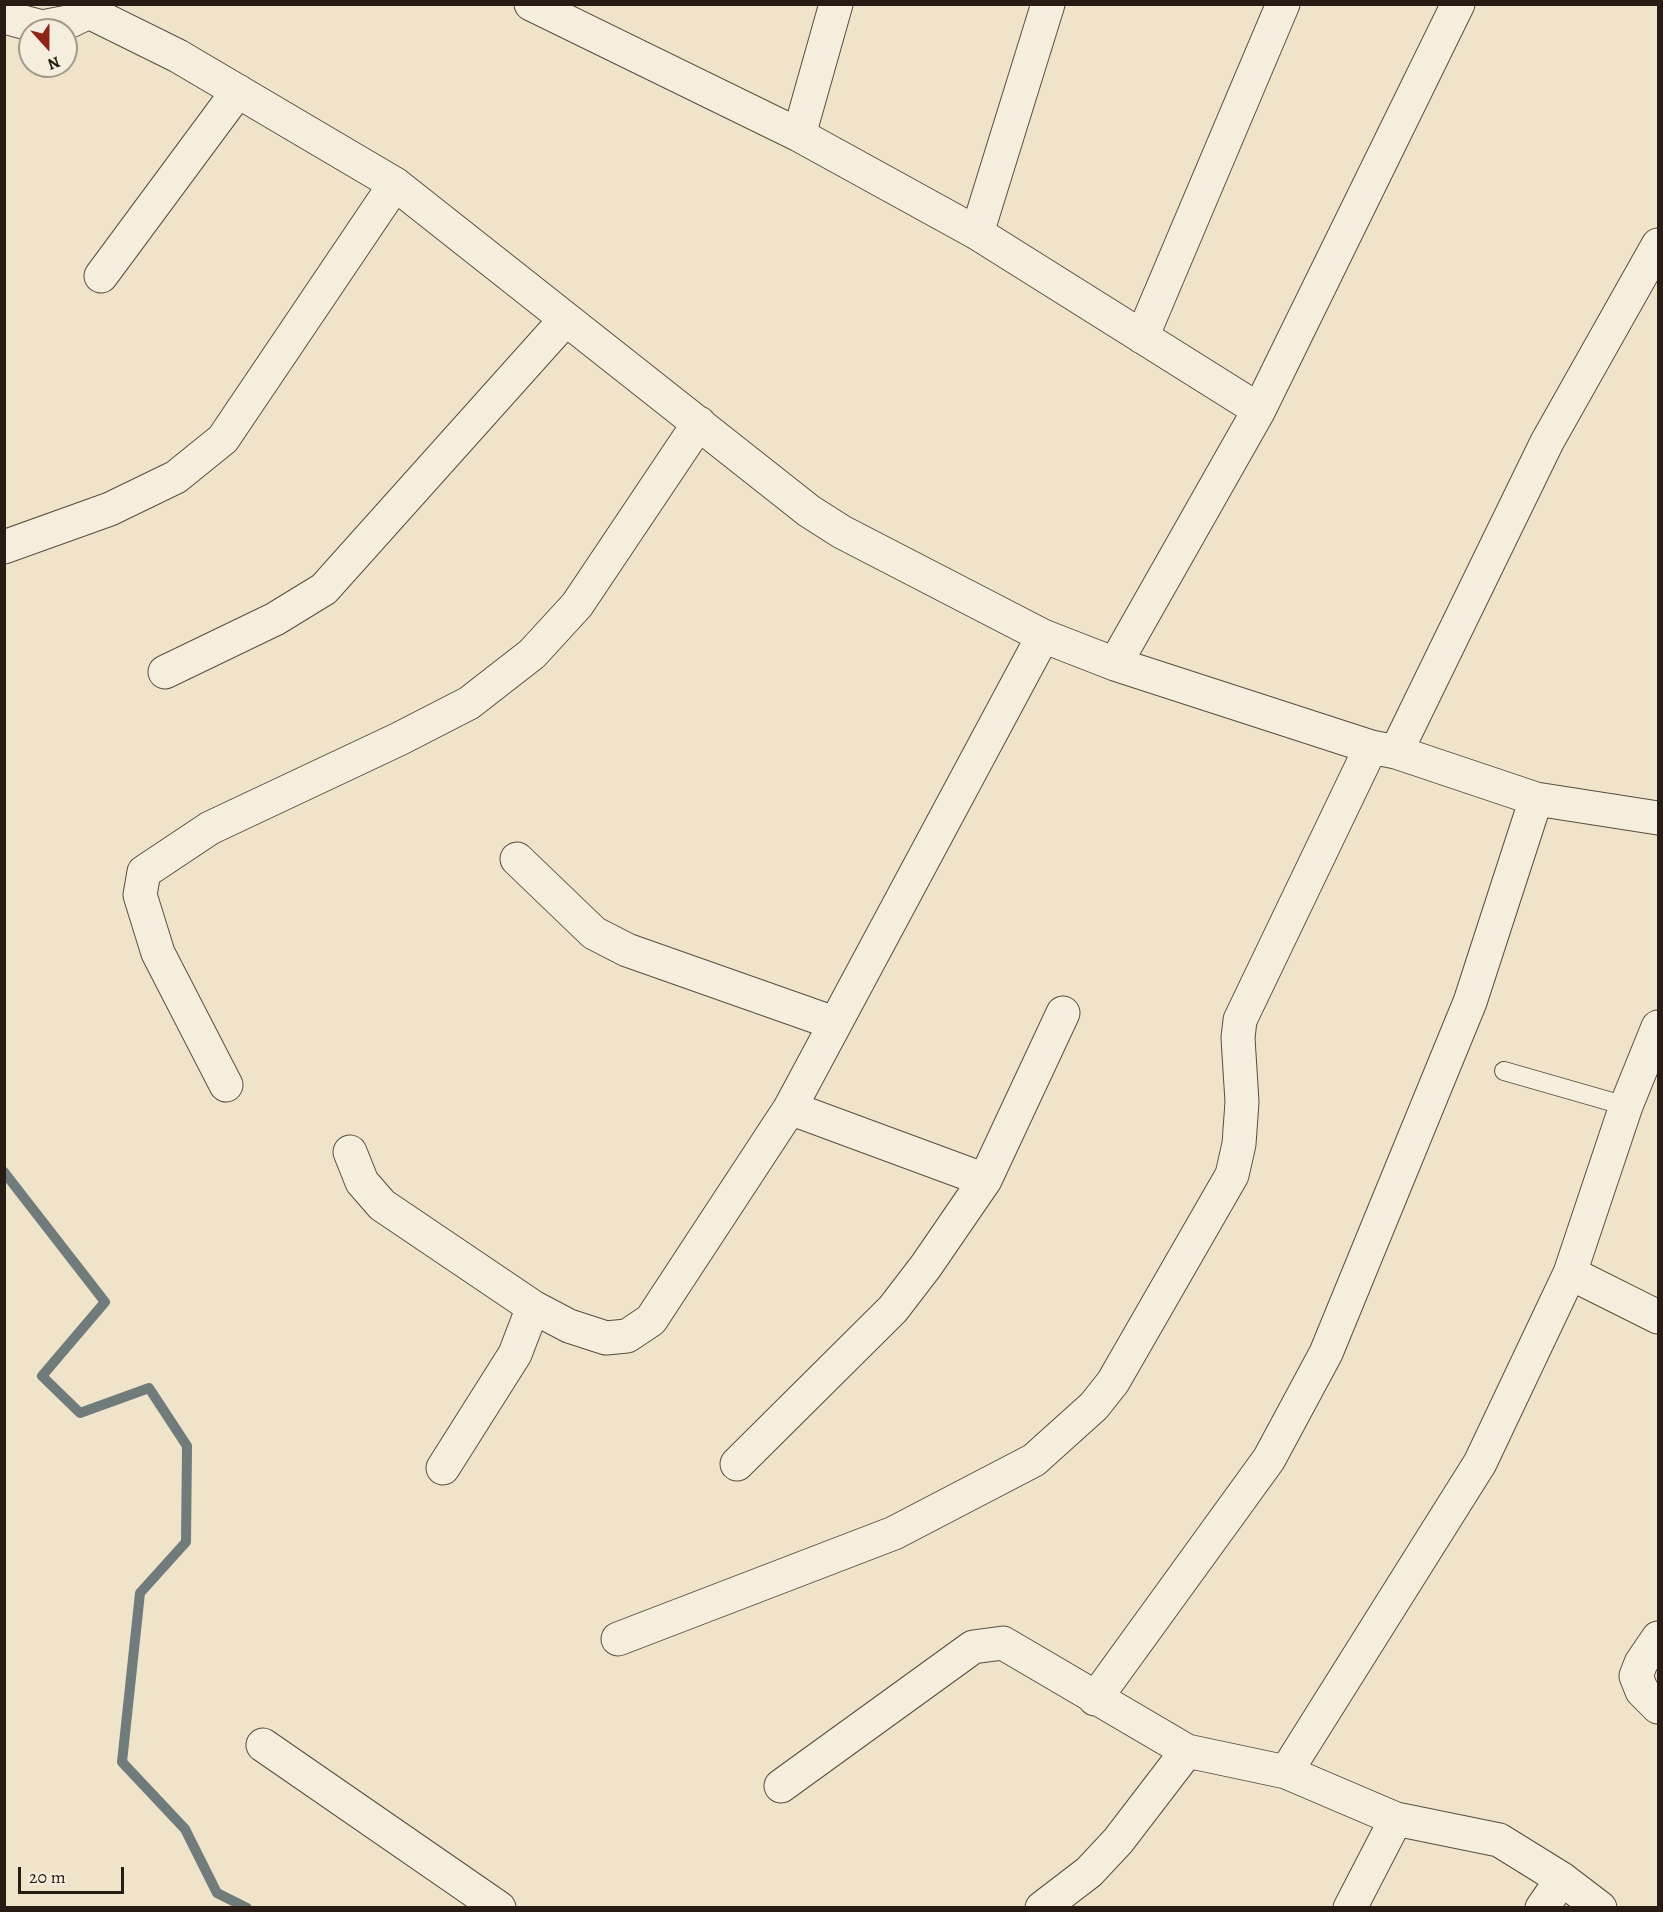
<!DOCTYPE html>
<html>
<head>
<meta charset="utf-8">
<style>
  body { margin:0 }
  #map { position:relative; width:1663px; height:1912px; overflow:hidden; background:#efe4ca; font-family:Alegreya,serif }
  canvas { display:block }
  .frame { position:absolute; inset:0; border:6px solid #271b13; pointer-events:none }
  .north { position:absolute; left:18px; top:18px; width:60px; height:60px; box-sizing:border-box; background:#f5eddd; border:2px solid #a3998c; border-radius:50%; rotate:159deg; font-size:16px; font-weight:700; line-height:24px; text-align:center; color:#271b13 }
  .north::after { content:''; display:block; margin:auto; width:21px; height:27px; background:#8f2418; clip-path:polygon(50% 0,100% 100%,50% 72%,0 100%) }
  .scale { position:absolute; left:18px; top:1867px; width:106px; height:27px; box-sizing:border-box; border:3px solid #271b13; border-top:0; padding-left:8px; font-size:18px; line-height:21px; white-space:nowrap; color:#271b13; -webkit-text-stroke:4px #f5eddd; paint-order:stroke }
</style>
</head>
<body>
<div id="map">
<canvas width="1663" height="1912"></canvas>
<div class="frame"></div>
<div class="north">N</div>
<div class="scale">20 m</div>
</div>
<script>
const c = document.querySelector('canvas').getContext('2d');
c.lineJoin = 'round';
function toPath(rows) {
  const path = new Path2D();
  for (const r of rows) {
    path.moveTo(r[0], r[1]);
    for (let i = 2; i < r.length; i += 2) path.lineTo(r[i], r[i + 1]);
  }
  return path;
}
function stroke(path, color, width, dash) {
  c.strokeStyle = color;
  c.lineWidth = width;
  c.lineCap = dash ? 'butt' : 'round';
  c.setLineDash(dash || []);
  c.stroke(path);
}
const stream = toPath([
  [4,1172,105,1302,42,1376,80,1413,149,1388,187,1446,186,1542,140,1593,122,1762,185,1829,217,1893,247,1908]
]);
const lane = toPath([
  [1504,1071,1626,1106]
]);
const street = toPath([
  [93,4,89,12,178,56,395,184,809,511,842,532,1043,636,1115,664,1371,747,1396,752,1536,799,1658,818],
  [531,4,799,135,977,233,1259,410,1115,664],
  [4,17,42,27,68,22,89,12],
  [799,135,836,4],
  [977,233,1048,4],
  [101,276,238,91],
  [1142,337,1283,4],
  [1259,410,1458,4],
  [4,547,110,509,176,477,223,439,395,184],
  [165,672,275,619,324,589,565,320],
  [1396,752,1547,442,1658,245],
  [517,859,594,933,627,950,834,1023],
  [226,1085,158,953,140,895,144,872,210,828,399,739,469,703,532,654,577,605,699,423],
  [790,1108,985,1180],
  [350,1152,362,1182,382,1205,533,1307],
  [1570,1273,1658,1317],
  [737,1464,893,1309,926,1266,985,1180,1063,1013],
  [443,1468,515,1354,533,1307,569,1326,606,1338,627,1336,651,1320,790,1108,1043,636],
  [1658,1638,1641,1663,1636,1676,1642,1691,1658,1707],
  [618,1639,894,1533,1034,1460,1094,1406,1113,1382,1232,1175,1239,1144,1242,1102,1238,1038,1240,1020,1371,747],
  [1095,1699,1269,1459,1326,1353,1470,1002,1536,799],
  [263,1745,499,1908],
  [1286,1772,1480,1463,1570,1273,1626,1106,1658,1027],
  [781,1786,973,1647,1003,1643,1187,1751,1286,1772,1396,1819,1499,1840,1562,1879,1600,1908],
  [1042,1908,1089,1872,1118,1841,1187,1751],
  [1350,1908,1396,1819],
  [1542,1908,1562,1879]
]);
stroke(stream, '#707b7c', 10);
stroke(lane, '#594d41', 20);
stroke(street, '#594d41', 35);
stroke(lane, '#f5eddd', 18);
stroke(street, '#f5eddd', 33);
</script>
</body>
</html>
